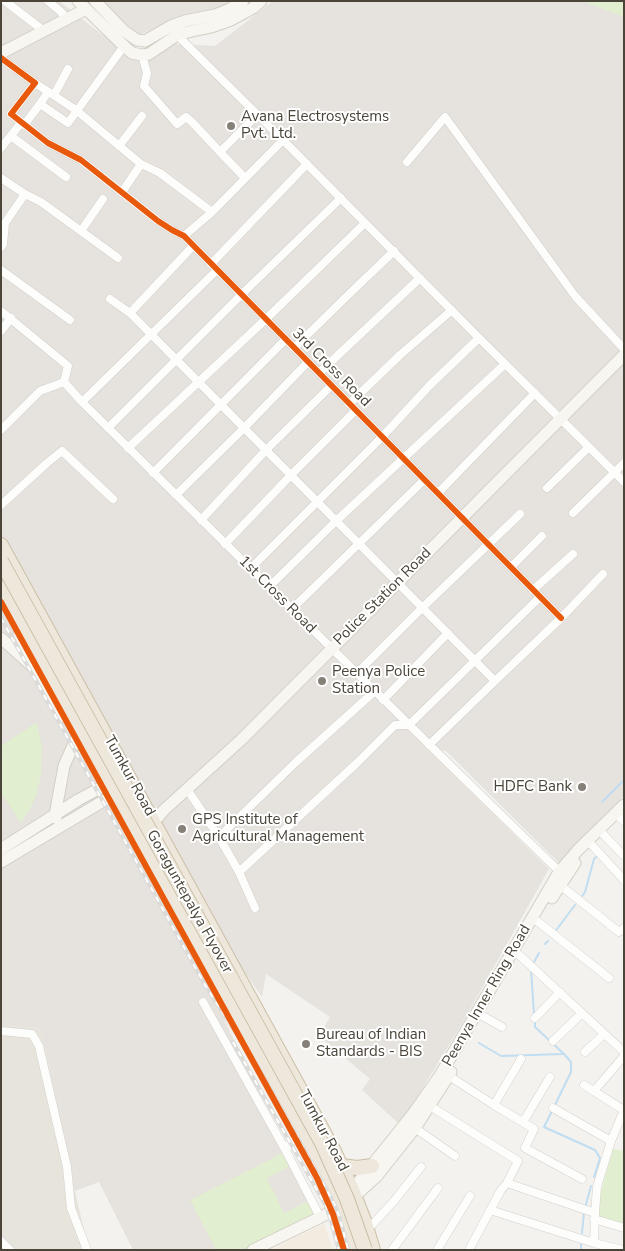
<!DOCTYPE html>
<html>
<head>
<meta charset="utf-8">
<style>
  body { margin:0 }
  #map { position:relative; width:625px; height:1251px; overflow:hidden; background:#f4f2ee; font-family:"Nunito Sans",sans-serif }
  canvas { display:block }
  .frame { position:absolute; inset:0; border:2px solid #4b4439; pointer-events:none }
</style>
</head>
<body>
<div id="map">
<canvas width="625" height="1251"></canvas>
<div class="frame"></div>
</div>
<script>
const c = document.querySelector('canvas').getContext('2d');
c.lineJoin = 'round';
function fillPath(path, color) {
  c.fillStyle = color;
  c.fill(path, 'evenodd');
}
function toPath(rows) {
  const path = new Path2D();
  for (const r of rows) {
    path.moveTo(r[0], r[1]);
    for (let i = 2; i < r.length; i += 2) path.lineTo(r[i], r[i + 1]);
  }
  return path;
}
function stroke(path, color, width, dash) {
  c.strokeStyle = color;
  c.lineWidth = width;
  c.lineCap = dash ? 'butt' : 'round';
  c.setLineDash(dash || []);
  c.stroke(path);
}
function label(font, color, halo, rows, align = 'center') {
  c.font = font + ' "Nunito Sans",sans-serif';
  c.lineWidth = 4;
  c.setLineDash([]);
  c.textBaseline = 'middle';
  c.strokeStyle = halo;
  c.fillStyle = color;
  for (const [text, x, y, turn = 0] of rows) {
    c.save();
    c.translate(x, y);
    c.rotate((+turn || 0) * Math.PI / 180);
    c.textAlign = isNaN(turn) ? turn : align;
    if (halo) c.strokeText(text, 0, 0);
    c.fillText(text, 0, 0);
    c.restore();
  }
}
const residential = toPath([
  [1,1024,41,1029,75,1191,87,1243,90,1250,1,1250]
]);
const commercial = toPath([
  [324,1224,333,1250,272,1250,284,1243]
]);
const industrial = toPath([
  [1,1,59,1,131,57,175,44,215,46,273,1,624,1,624,796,559,863,446,751,427,749,549,869,463,1022,410,1109,398,1123,362,1090,370,1079,319,1036,330,1017,266,974,262,997,231,953,204,977,316,1212,246,1250,133,1250,99,1182,75,1191,41,1029,1,1024],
  [102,1,233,1,225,7,175,19,135,37]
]);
const green = toPath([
  [583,1,624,1,624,17,582,1],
  [37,722,42,747,41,775,36,795,32,805,21,823,1,793,1,746],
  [613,1149,624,1151,624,1230,593,1220],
  [287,1151,294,1164,267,1178,284,1213,310,1200,316,1212,241,1250,216,1250,190,1200]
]);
const parking = toPath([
  [190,1039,250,1145,232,1155,171,1049]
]);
const stream = toPath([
  [602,802,624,780],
  [582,896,585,892,594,859,597,856],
  [554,933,575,905],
  [545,944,548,941],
  [533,964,539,953],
  [531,969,534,1014],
  [535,1021,535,1027,564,1054,571,1062,571,1072,554,1107],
  [479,1043,501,1056,563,1054],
  [552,1111,544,1127,595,1150,600,1158,594,1177],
  [585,1208,591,1186],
  [582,1233,584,1212],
  [581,1250,581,1244]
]);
const street = toPath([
  [5,1,44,31],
  [48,1,60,11,67,19],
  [175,32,177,35,283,140,479,338,624,482],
  [142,55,147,73,144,86,177,124,186,117,192,122,220,152,257,115],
  [1,58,35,83,11,114,48,143,81,160,158,221,172,230,184,236,561,618],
  [35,83,76,110,141,164,160,173,212,212],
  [48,92,40,104,68,123,124,46],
  [54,95,68,69],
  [24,125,40,104],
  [11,136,66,177],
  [119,146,142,116],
  [1,148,21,123],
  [220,152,245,178],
  [407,162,445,117,575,296,624,349],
  [1,178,25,194],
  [122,192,141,164],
  [81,231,103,199],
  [184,236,212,212,283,140],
  [1,247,3,244,5,223,25,194,41,202,118,258],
  [211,264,307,164],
  [1,270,70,320],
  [110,299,130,313,495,681],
  [1,311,68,366,64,382,40,391,1,430],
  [130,313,193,246],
  [1,331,11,318],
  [294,348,345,298,394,251],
  [319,373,420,278],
  [64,382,82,402,451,766,562,874],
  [82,402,217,270],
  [349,404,400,355,452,310],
  [108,428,241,295,341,198],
  [128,448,266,319,365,223],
  [153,473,285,340],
  [547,488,589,447],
  [438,493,535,393],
  [176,495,244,428,308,362],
  [1,505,47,463,62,451,113,499],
  [573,513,624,463],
  [201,520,266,450,331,386],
  [225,544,291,475,356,410],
  [511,567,542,536],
  [250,569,382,437,430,385,479,338],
  [269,587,336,521,505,364],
  [533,590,573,554],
  [292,609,424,480],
  [357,673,422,608,520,514],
  [383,700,448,633],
  [429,745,495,681,561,618,603,574],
  [187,789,219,837,239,872,358,762,395,725,409,725,540,597],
  [620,818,624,821],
  [603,834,623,855,624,853],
  [219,837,296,762,375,691],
  [591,844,624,880],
  [239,872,255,908],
  [560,885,619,932,624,928],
  [537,921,609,978],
  [517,953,624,1052],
  [203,1002,286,1151],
  [481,1015,502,1027],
  [535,1018,560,992],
  [1,1031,32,1034,39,1046,67,1167,71,1208,87,1250],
  [553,1041,582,1013],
  [585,1052,604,1034],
  [449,1076,494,1105,534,1129,525,1148,582,1179],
  [584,1085,624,1110],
  [594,1091,624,1056],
  [494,1105,521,1059],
  [430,1106,518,1161,507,1183,501,1190,469,1250],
  [553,1108,611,1141],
  [523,1122,550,1077],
  [415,1128,455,1156],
  [295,1139,290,1142,286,1151,320,1217],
  [507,1183,595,1213,594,1243],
  [490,1210,594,1243,623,1250],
  [595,1213,597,1187,599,1180,611,1141,624,1110],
  [594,1219,624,1228],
  [370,1227,394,1201,421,1167],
  [1,1241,10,1250],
  [392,1250,438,1188],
  [437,1250,470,1196]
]);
const secondary = toPath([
  [78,1,124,46,132,53,142,55,149,54,177,35,188,32,211,27,231,20,253,8,261,1],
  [95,1,124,31,137,40,145,41,171,26,185,21,215,15,230,9,243,1],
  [1,53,86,9],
  [19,634,64,717],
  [1,638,33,667],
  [56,818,55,815,64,766,76,739],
  [148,826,154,822,164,810,242,739,624,355],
  [1,849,78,800,115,780],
  [1,862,120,791],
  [552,898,575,863],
  [356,1195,376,1177,415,1128,451,1072],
  [329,1213,331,1209,352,1190,413,1114,439,1077,559,872,578,850,624,805],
  [338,1229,344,1250],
  [253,1250,329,1213]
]);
const highway = toPath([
  [1,545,334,1151,352,1190,365,1223,373,1250],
  [1,588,322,1174,336,1205,352,1250],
  [342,1166,357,1168,372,1166]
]);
const rail = toPath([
  [1,618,205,985,261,1072,334,1203,340,1218,348,1250],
  [233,1042,326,1206,331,1221,339,1250]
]);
const highwayBridge = toPath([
  [1,561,322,1143,347,1199,365,1250]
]);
const cycleway = toPath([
  [1,58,35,83,11,114,48,143,81,160,158,221,172,230,184,236,561,618],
  [1,602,317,1178,333,1214,344,1250]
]);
const markers = [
  [231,126,5,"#868178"],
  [322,681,5,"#868178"],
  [582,787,5,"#868178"],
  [182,829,5,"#868178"],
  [306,1044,5,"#868178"]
];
const poiNames = [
  ["Avana Electrosystems",241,117],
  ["Pvt. Ltd.",241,134],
  ["Peenya Police",332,672],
  ["Station",332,689],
  ["HDFC Bank",572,787,"right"],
  ["GPS Institute of",192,820],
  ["Agricultural Management",192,837],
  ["Bureau of Indian",316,1035],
  ["Standards - BIS",316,1052]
];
const streetNames = [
  ["3rd Cross Road",331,368,45],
  ["1st Cross Road",277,595,45],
  ["Police Station Road",383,597,-45],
  ["Tumkur Road",129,776,61],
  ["Goraguntepalya Flyover",189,902,61],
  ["Peenya Inner Ring Road",487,996,-60],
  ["Tumkur Road",323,1131,62]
];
fillPath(residential, '#e7e4dc');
fillPath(commercial, '#f3ebdf');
fillPath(industrial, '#e6e2de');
fillPath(green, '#e1eecf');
fillPath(parking, '#e6e3df');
stroke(stream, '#c0ddf1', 2);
stroke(street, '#d2d0cb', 9);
stroke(secondary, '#d3cfc5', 13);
stroke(highway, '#ccbfa9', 16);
stroke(street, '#fdfdfc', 8);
stroke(secondary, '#f7f6f1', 11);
stroke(highway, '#ede8db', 14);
stroke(rail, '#dbdbda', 4);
stroke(rail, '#fff', 2, [5.5]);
stroke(highwayBridge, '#ccbfa9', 16, []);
stroke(highwayBridge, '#ede8db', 14);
stroke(cycleway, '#e8590c', 6);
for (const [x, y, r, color] of markers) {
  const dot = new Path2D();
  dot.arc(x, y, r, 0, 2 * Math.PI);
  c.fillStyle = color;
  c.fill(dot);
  stroke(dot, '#fff', 2);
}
label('15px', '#4b4439', '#fff', poiNames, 'left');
label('15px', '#4b4439', '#fff', streetNames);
</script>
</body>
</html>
